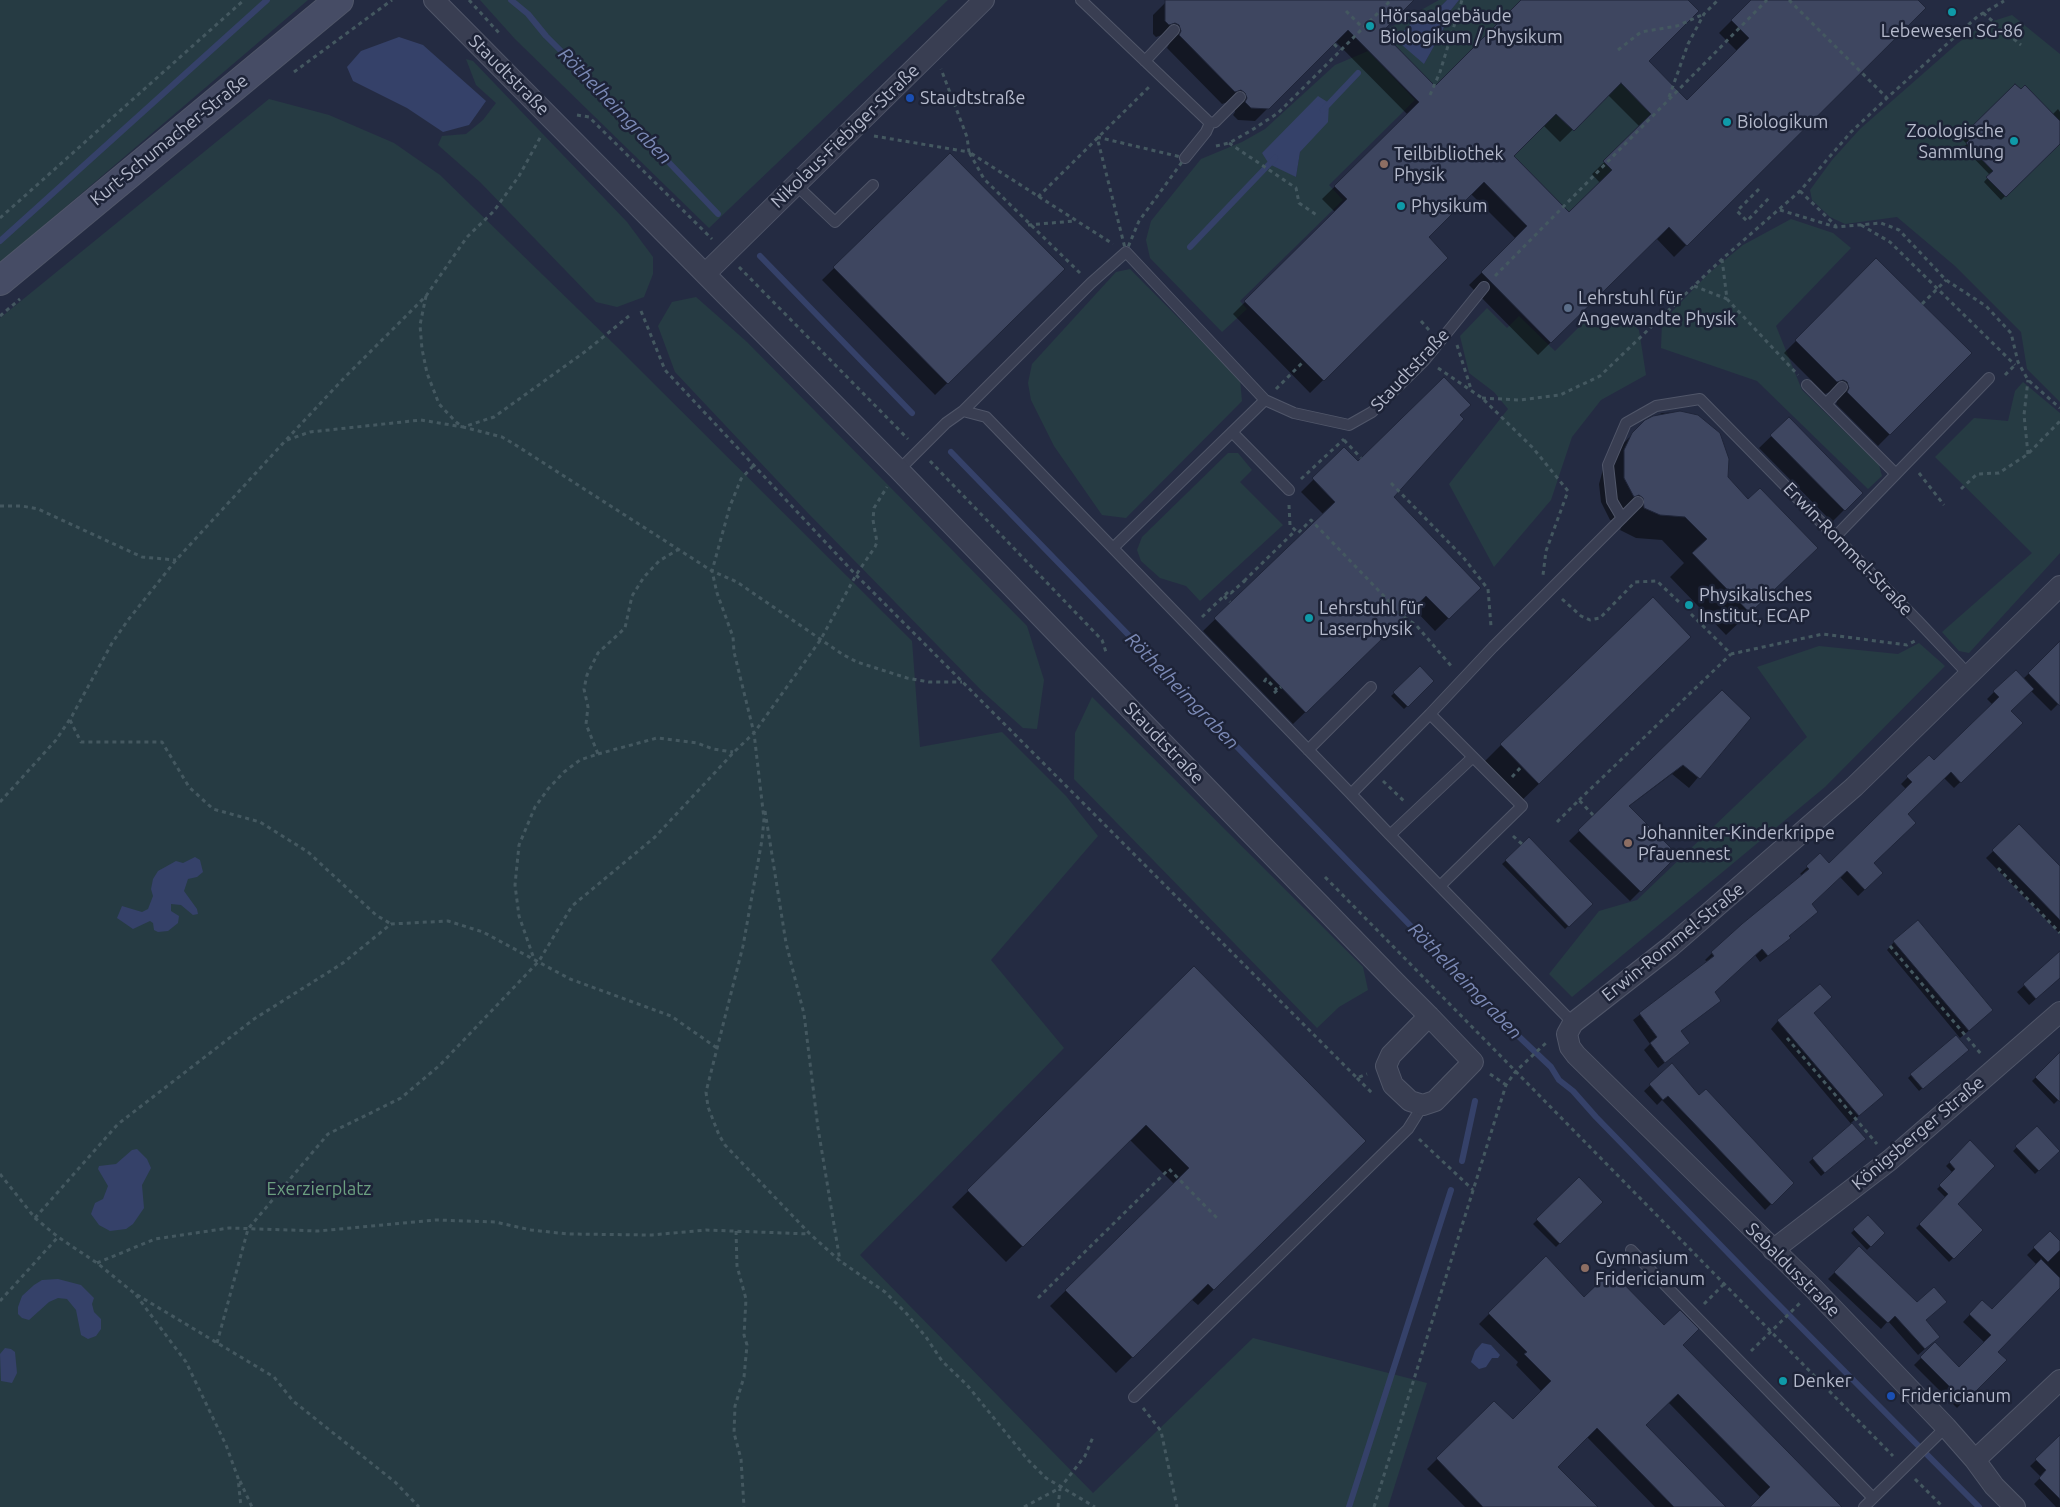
<!DOCTYPE html>
<html>
<head>
<meta charset="utf-8">
<style>
  body { margin:0 }
  canvas { display:block; background:#242b42 }
</style>
</head>
<body>
<canvas width="2060" height="1507"></canvas>
<script>
const c = document.querySelector('canvas').getContext('2d');
c.lineJoin = 'round';
function fillPath(path, color) {
  c.fillStyle = color;
  c.fill(path, 'evenodd');
}
function toPath(rows) {
  const path = new Path2D();
  for (const r of rows) {
    path.moveTo(r[0], r[1]);
    for (let i = 2; i < r.length; i += 2) path.lineTo(r[i], r[i + 1]);
  }
  return path;
}
function stroke(path, color, width, dash) {
  c.strokeStyle = color;
  c.lineWidth = width;
  c.lineCap = dash ? 'butt' : 'round';
  c.setLineDash(dash || []);
  c.stroke(path);
}
function label(font, color, halo, rows, align = 'center') {
  c.font = font + ' Ubuntu,sans-serif';
  c.lineWidth = 5;
  c.setLineDash([]);
  c.textBaseline = 'middle';
  c.strokeStyle = halo;
  c.fillStyle = color;
  for (const [text, x, y, turn = 0] of rows) {
    c.save();
    c.translate(x, y);
    c.rotate((+turn || 0) * Math.PI / 180);
    c.textAlign = isNaN(turn) ? turn : align;
    if (halo) c.strokeText(text, 0, 0);
    c.fillText(text, 0, 0);
    c.restore();
  }
}
const green = toPath([
  [0,0,308,0,0,263],
  [480,0,948,0,709,228,515,39],
  [1439,0,1447,0,1440,7,1415,20,1424,64,1442,32,1451,10,1459,0,1521,0,1435,86,1382,32],
  [2012,15,2060,54,2060,402,2027,369,2021,332,1955,266,1897,217,1845,224,1830,217,1812,200,1810,190,1832,160,1860,129,1958,43,1984,24],
  [1368,51,1415,100,1329,185,1343,200,1240,301,1247,309,1222,332,1150,258,1146,240,1151,221,1201,159,1242,142,1265,129,1335,65],
  [1288,128,1307,143,1300,152,1296,177,1262,153],
  [466,59,473,61,627,222,653,257,653,274,644,297,617,307,596,302,480,182,438,145,442,136,466,134,483,120,496,103,476,85],
  [1621,83,1651,114,1604,161,1612,170,1569,212,1514,156,1556,114,1574,131],
  [269,99,329,115,394,143,440,175,616,346,912,641,920,747,1002,732,1066,796,1098,836,991,960,1064,1048,860,1255,1093,1493,1253,1338,1427,1383,1388,1507,0,1507,0,318],
  [1791,219,1833,233,1851,248,1776,326,1802,390,1879,465,1882,476,1868,489,1757,381,1661,348,1662,322,1708,274,1743,245],
  [1130,269,1240,380,1242,401,1126,518,1102,515,1054,446,1031,400,1028,383,1032,364,1116,272],
  [696,297,747,342,1027,626,1044,680,1037,729,1023,728,982,691,807,512,675,372,658,326,672,302],
  [1487,308,1507,328,1519,316,1555,351,1593,313,1608,328,1622,313,1639,330,1646,375,1601,400,1572,437,1551,500,1494,567,1449,484,1508,409,1494,392,1469,373,1460,336],
  [2023,382,2060,413,2060,553,1969,653,1959,651,1942,632,2032,553,1935,457,1974,418,2008,421,2015,391],
  [1228,453,1238,453,1252,470,1240,482,1283,525,1200,601,1186,586,1160,578,1141,561,1137,550,1142,537],
  [1919,643,1945,666,1825,787,1572,997,1549,974,1599,911,1637,900,1807,737,1757,667,1819,646,1898,654],
  [1092,697,1363,967,1368,990,1339,1007,1317,1028,1074,779,1075,733]
]);
const water = toPath([
  [1447,0,1459,0,1451,10,1442,32,1424,64,1395,39,1415,20,1440,7],
  [399,37,423,45,486,101,469,125,443,132,407,108,353,81,347,67,361,51],
  [1318,96,1329,103,1328,122,1300,152,1296,177,1269,164,1262,153],
  [195,857,200,860,203,872,197,877,188,879,184,891,197,909,198,914,193,915,181,905,171,904,171,911,179,916,178,923,168,931,158,932,154,930,153,923,150,921,133,929,117,918,122,906,142,912,148,909,153,896,151,889,153,879,158,871,176,861,183,863],
  [137,1149,147,1159,151,1168,142,1185,144,1208,133,1224,126,1229,110,1231,99,1225,91,1214,95,1203,103,1199,108,1186,98,1169,99,1166,116,1164,132,1150],
  [58,1279,81,1285,94,1298,92,1304,94,1312,101,1319,101,1329,96,1336,88,1339,81,1335,76,1310,67,1299,58,1298,49,1302,29,1320,22,1318,18,1314,18,1307,22,1296,34,1285,42,1280],
  [1482,1343,1491,1345,1500,1355,1498,1358,1492,1358,1486,1367,1479,1369,1471,1362,1475,1351],
  [5,1348,11,1349,15,1352,17,1373,12,1383,1,1381,0,1354]
]);
const shadow = toPath([
  [1168,0,1413,0,1380,32,1435,87,1523,0,1687,0,1647,61,1687,101,1737,51,1719,33,1752,0,1916,0,1925,8,1674,257,1656,238,1538,355,1469,285,1516,239,1471,194,1427,238,1447,258,1310,393,1233,314,1335,212,1322,199,1408,115,1335,41,1255,121,1238,120,1233,115,1235,112,1233,105,1228,102,1222,104,1167,48,1169,44,1167,38,1162,35,1156,37,1153,34,1153,15],
  [1608,95,1640,127,1592,174,1600,183,1569,214,1512,156,1543,125,1560,142],
  [2015,85,2052,115,2058,109,2060,112,2060,142,2001,200,1984,182,1990,175,1963,147,1967,144,1961,138],
  [950,154,1063,269,935,395,822,280],
  [1876,260,1970,353,1878,446,1836,404,1837,401,1835,394,1830,392,1825,394,1784,353],
  [1680,412,1719,434,1726,450,1727,478,1793,571,1726,635,1670,577,1684,563,1662,540,1636,538,1620,530,1622,525,1619,520,1610,520,1601,502,1599,484,1604,466,1621,446,1645,421,1662,413],
  [1789,419,1861,493,1832,522,1759,448],
  [1344,449,1479,588,1435,631,1413,608,1293,724,1203,631,1323,514,1301,492],
  [2060,643,2060,702,2051,711,2031,691,2010,711,2015,730,1954,788,1943,777,1906,814,1873,864,1882,873,1858,896,1840,877,1810,904,1816,912,1788,936,1783,944,1760,962,1755,955,1713,992,1720,1001,1680,1032,1689,1043,1658,1068,1644,1050,1650,1044,1633,1020,1708,962,1705,960,1712,953,1803,876,1800,874,1820,855,1829,865,1906,789,1901,784,1916,769,1934,761,1993,705,1987,699,1994,692,2016,672,2023,679],
  [1666,661,1515,807,1478,768,1501,745],
  [1420,668,1433,681,1404,709,1391,696],
  [1722,692,1749,718,1689,788,1672,774,1628,807,1676,855,1630,901,1569,841],
  [2019,826,2060,868,2060,934,1986,858],
  [1529,839,1591,904,1565,929,1502,864],
  [1894,942,1984,1018,1960,1038,1887,950],
  [2060,953,2060,978,2029,1005,2017,992],
  [1194,968,1364,1141,1198,1305,1191,1299,1116,1373,1050,1306,1174,1184,1130,1140,1006,1262,952,1207],
  [1778,1021,1882,1095,1851,1123,1864,1139,1821,1176,1809,1162,1852,1125,1771,1029],
  [1964,1053,1919,1091,1908,1078,1911,1075],
  [2059,1054,2060,1098,2054,1104,2032,1081],
  [1672,1065,1699,1096,1792,1183,1765,1210,1662,1100,1657,1105,1644,1091],
  [2037,1128,2059,1151,2035,1174,2013,1151],
  [1970,1142,1956,1204,1982,1230,1949,1262,1916,1228,1946,1198,1937,1189,1953,1173,1946,1166],
  [1579,1179,1601,1202,1556,1247,1533,1224],
  [1868,1217,1884,1233,1867,1250,1851,1233],
  [2050,1232,2060,1243,2060,1286,1996,1352,2005,1360,1957,1408,1914,1365,1935,1344,1959,1368,1985,1343,1963,1322,1982,1302,1992,1311,2037,1265,2027,1255],
  [1859,1248,1925,1321,1933,1342,1918,1355,1888,1321,1881,1329,1828,1279],
  [1545,1258,1584,1299,1681,1345,1827,1507,1752,1507,1761,1498,1668,1402,1644,1426,1724,1507,1655,1507,1587,1437,1557,1467,1596,1507,1465,1507,1427,1469,1494,1402,1513,1421,1542,1392,1516,1365,1518,1362,1479,1324],
  [2059,1438,2060,1507,2056,1507,2034,1484,2041,1477,2030,1466]
]);
const stream = toPath([
  [511,0,528,14,546,36,586,76,601,96,618,109,718,214],
  [1323,110,1358,73],
  [0,241,267,0],
  [1190,247,1275,158],
  [760,256,912,413],
  [951,452,1435,951,1459,981,1496,1010,1513,1031,1551,1067,1559,1080,1573,1091,1596,1117,1767,1293,1979,1507],
  [1462,1161,1475,1101],
  [1349,1507,1451,1190]
]);
const building = toPath([
  [1165,0,1414,0,1382,32,1435,86,1521,0,1688,0,1699,11,1649,61,1687,100,1749,38,1731,20,1751,0,1918,0,1926,8,1687,246,1669,227,1551,343,1481,272,1527,226,1484,182,1429,237,1448,258,1324,381,1244,301,1347,199,1334,186,1419,102,1348,30,1269,109,1251,108,1245,102,1247,98,1245,93,1241,90,1235,92,1179,35,1181,31,1179,25,1175,23,1169,25,1165,21,1165,0],
  [1621,83,1651,114,1603,161,1612,170,1569,212,1514,156,1556,114,1574,131,1621,83],
  [2015,84,2021,89,2025,85,2060,121,2060,144,2006,197,1986,177,1993,171,1966,143,1969,140,1964,134,2015,84],
  [950,153,1065,269,948,384,833,267,950,153],
  [1876,258,1972,353,1890,435,1847,392,1849,388,1847,382,1843,380,1837,382,1795,340,1876,258],
  [1444,377,1471,405,1460,415,1464,419,1394,497,1481,588,1449,619,1426,596,1306,713,1214,618,1335,502,1312,478,1344,447,1358,461,1444,377],
  [1680,411,1698,415,1720,433,1729,459,1728,477,1748,499,1760,488,1818,548,1750,613,1692,553,1707,539,1685,517,1660,515,1644,508,1643,498,1639,495,1634,497,1624,478,1624,450,1632,433,1645,420,1653,416,1680,411],
  [1789,417,1863,493,1845,511,1770,435,1789,417],
  [1653,597,1691,637,1539,784,1500,744,1653,597],
  [2060,641,2060,706,2028,673,2060,641],
  [1420,666,1434,681,1408,707,1393,692,1420,666],
  [2016,670,2034,689,2011,711,2023,723,1961,783,1951,772,1908,814,1916,823,1874,863,1883,873,1865,890,1847,871,1812,904,1818,912,1789,936,1791,938,1768,956,1762,949,1715,992,1721,1001,1681,1031,1690,1043,1665,1063,1650,1043,1657,1037,1639,1013,1714,956,1711,952,1742,924,1809,869,1806,866,1820,853,1829,863,1912,782,1906,776,1915,768,1929,755,1934,760,1999,697,1993,691,2016,670],
  [1722,690,1751,718,1700,779,1683,765,1629,806,1678,855,1641,892,1578,830,1722,690],
  [2019,824,2060,866,2060,920,1992,850,2019,824],
  [1529,837,1593,904,1569,927,1505,860,1529,837],
  [1918,920,1993,1010,1969,1031,1893,941,1918,920],
  [2060,951,2060,978,2036,999,2023,984,2060,951],
  [1194,966,1366,1141,1214,1290,1208,1284,1133,1358,1065,1290,1189,1168,1146,1125,1023,1247,967,1190,1194,966],
  [1820,984,1832,997,1814,1013,1884,1095,1859,1116,1777,1020,1820,984],
  [1956,1035,1969,1050,1923,1089,1910,1074,1956,1035],
  [2060,1052,2060,1102,2035,1077,2060,1052],
  [1672,1063,1699,1095,1706,1089,1794,1183,1772,1205,1668,1096,1663,1100,1649,1084,1672,1063],
  [1852,1123,1866,1139,1825,1173,1812,1158,1852,1123],
  [2037,1126,2060,1151,2039,1171,2015,1146,2037,1126],
  [1970,1140,1995,1166,1958,1204,1983,1230,1954,1259,1919,1224,1948,1194,1939,1185,1955,1169,1949,1162,1970,1140],
  [1579,1177,1603,1202,1560,1244,1536,1219,1579,1177],
  [1868,1215,1885,1233,1871,1247,1853,1229,1868,1215],
  [2050,1231,2060,1241,2060,1250,2048,1262,2033,1247,2050,1231],
  [1859,1246,1917,1302,1934,1287,1947,1302,1926,1320,1940,1337,1925,1349,1895,1316,1888,1323,1834,1272,1859,1246],
  [1546,1256,1584,1297,1611,1271,1664,1325,1680,1310,1699,1329,1683,1345,1842,1507,1750,1507,1770,1487,1678,1394,1646,1425,1726,1507,1674,1507,1597,1428,1558,1467,1598,1507,1483,1507,1436,1458,1494,1401,1513,1419,1551,1381,1524,1354,1527,1352,1488,1313,1546,1256],
  [2041,1259,2060,1278,2060,1288,1998,1352,2007,1360,1965,1402,1920,1357,1935,1342,1959,1367,1991,1335,1969,1314,1982,1300,1992,1309,2041,1259],
  [2060,1435,2060,1499,2039,1478,2046,1470,2035,1459,2060,1435]
]);
const path = toPath([
  [469,0,499,33],
  [1789,0,1887,98],
  [1346,11,1363,28],
  [1983,13,2021,45],
  [1334,44,1340,50],
  [1618,50,1641,32,1677,26,1704,14],
  [294,72,392,0],
  [1430,95,1440,72,1462,0],
  [1669,97,1688,44,1704,14,1718,0],
  [577,115,589,117,712,239],
  [874,136,969,152,967,137,941,69],
  [1097,137,1185,158,1139,221,1126,252,1097,137],
  [1229,143,1296,188,1299,203,1318,216],
  [1216,146,1229,143,1252,130,1278,113,1391,0],
  [1759,189,1737,211,1747,221,1769,198],
  [1800,191,1836,226],
  [1038,197,1149,87],
  [1780,210,1836,227,1881,223,1899,230,1946,280,1986,306,2011,333,2018,362,2028,380,2060,408],
  [0,218,244,0],
  [1028,225,1074,221],
  [1861,225,1890,242,2015,365],
  [1722,259,1727,299,1798,375],
  [739,267,908,439],
  [1080,273,984,179,969,152,1113,244],
  [1495,276,1767,0],
  [1694,286,1727,299],
  [426,296,420,325,422,349,427,373,439,404,456,422,463,427,502,437,514,444,712,571,717,593,733,637,734,652,754,733,764,819,762,840,743,946,706,1092,708,1107,719,1135,725,1145,810,1234,840,1261,885,1292,906,1313,926,1337,942,1361,967,1385,1028,1460,1046,1478,1095,1507],
  [1922,304,1946,280],
  [641,311,665,370,856,575,1357,1078,1367,1074],
  [0,316,20,299],
  [1421,321,1429,330],
  [1457,345,1471,389],
  [1438,368,1482,398,1533,448,1568,491,1546,551,1543,575],
  [2005,375,2016,364],
  [1276,389,1304,361],
  [1482,398,1519,400,1560,395,1600,376,1722,259,1800,191,1851,132,1887,98,1978,16,2004,1],
  [287,440,310,432,421,420,463,427,494,417,586,351,629,316],
  [1344,440,1361,458],
  [2028,454,2024,415,2028,380],
  [930,461,1102,640,1107,655],
  [753,466,741,479,730,506,712,571,737,582,842,654,857,662,907,678,929,682,962,682],
  [1919,473,1944,505],
  [1301,479,1344,439],
  [1391,483,1463,557,1488,589,1491,626],
  [1961,489,1977,474,1999,473,2028,454,2060,421],
  [1289,505,1290,525,1298,533,1311,520,1404,617,1416,625,1452,667],
  [0,506,22,506,38,509,142,557,176,560],
  [1244,581,1295,531],
  [1224,596,1230,602],
  [1562,599,1581,616,1590,620,1600,618,1635,582,1657,581,1680,603],
  [1691,614,1731,654,1823,634,1907,645,1915,641],
  [1202,617,1229,591,1231,593,1244,581,1248,585],
  [1264,682,1266,679,1277,690],
  [1274,693,1281,687],
  [70,720,81,742,162,742,189,787,213,809,260,822,308,852,376,915,391,924],
  [598,754,657,738,697,743,713,749,733,752],
  [1512,777,1522,766],
  [1383,781,1404,801],
  [1579,800,1731,654],
  [0,802,56,740,72,716,112,643,128,620,176,560,286,440,345,377,426,296,467,237,494,211,519,176,541,136],
  [765,811,786,943,804,1014,818,1128,840,1261],
  [1557,822,1579,800,1593,815],
  [1513,836,1522,844],
  [1998,868,2060,933],
  [1325,877,1893,1456],
  [1890,946,1981,1054],
  [533,956,519,916,515,885,519,845,535,807,548,789,564,772,580,760,598,754,586,724,588,707,584,689,587,675,598,653,625,628,632,596,644,577,659,561,679,549],
  [1787,1038,1877,1144],
  [1490,1074,1506,1085],
  [1357,1078,1373,1094],
  [1419,1139,1473,1190],
  [0,1174,35,1218,58,1237,97,1263,134,1293,274,1377,293,1401,395,1482,419,1507],
  [35,1218,118,1124,254,1019,343,963,391,924,448,921,483,932,570,979,671,1016,717,1048],
  [736,1231,737,1266,746,1299,744,1335,747,1345,744,1377,735,1406,734,1433,741,1459,744,1507],
  [97,1263,155,1239,229,1228,318,1231,436,1220,495,1222,531,1230,568,1234,652,1235,706,1230,809,1234],
  [136,1295,186,1362,226,1445,238,1478,241,1507],
  [1038,1298,1169,1169,1217,1218],
  [0,1301,58,1237],
  [1704,1304,1725,1283],
  [217,1343,248,1229,328,1134,401,1098,440,1065,539,961,572,906,655,837,734,752,754,733,821,639,856,575,875,547,877,542,873,520,874,508,887,487],
  [1751,1351,1800,1303],
  [1143,1408,1161,1431,1177,1507],
  [1915,1479,1943,1507],
  [240,1481,252,1507],
  [1024,1507,1060,1488,1085,1456,1093,1437],
  [1058,1507,1060,1489],
  [1374,1507,1506,1085,1516,1071,1547,1042]
]);
const service = toPath([
  [1081,0,1210,123],
  [1145,61,1174,30],
  [1185,158,1206,132,1210,123,1215,122,1240,97],
  [795,184,835,222,873,185],
  [1807,385,1896,474],
  [1826,404,1842,387],
  [963,411,1091,283,1126,252,1265,400,1294,413,1349,425,1372,412,1424,361,1484,287],
  [1232,432,1289,490],
  [899,470,946,423,963,411,986,417,1351,794,1430,714,1473,757],
  [1622,518,1612,501,1608,465,1626,423,1656,406,1700,399,1918,621,1970,676],
  [1836,536,1989,378],
  [1113,548,1265,400],
  [1430,714,1493,647,1638,502],
  [1308,750,1371,687],
  [1351,794,1390,835],
  [1441,885,1522,806,1473,757,1390,835,1573,1023],
  [1631,1250,1873,1498],
  [1134,1397,1408,1129,1423,1105],
  [1864,1507,1946,1427]
]);
const minor = toPath([
  [434,0,899,470,1068,645,1400,987,1429,1016,1473,1062,1435,1101,1423,1105,1410,1101,1393,1085,1386,1066,1391,1055,1429,1016],
  [706,273,984,0],
  [1773,1250,1890,1160,2060,1012],
  [1975,1460,2060,1380],
  [2015,1507,1994,1486,1975,1460,1946,1427,1814,1289,1576,1055,1570,1047,1567,1034,1573,1023,1670,947,1854,787,2060,586]
]);
const secondary = toPath([
  [0,281,339,0]
]);
const markers = [
  [1952,12,5,"#0f9aa8"],
  [1370,26,5,"#0f9aa8"],
  [910,98,5,"#1a4fb4"],
  [1727,122,5,"#0f9aa8"],
  [2014,141,5,"#0f9aa8"],
  [1384,164,5,"#8d6e63"],
  [1401,206,5,"#0f9aa8"],
  [1568,308,5,"#5c6f8a"],
  [1689,605,5,"#0f9aa8"],
  [1309,618,5,"#0f9aa8"],
  [1628,843,5,"#8d6e63"],
  [1585,1268,5,"#8d6e63"],
  [1783,1381,5,"#0f9aa8"],
  [1891,1396,5,"#1a4fb4"]
];
const poiNames = [
  ["Hörsaalgebäude",1380,16],
  ["Biologikum / Physikum",1380,37],
  ["Lebewesen SG-86",1952,31,"center"],
  ["Staudtstraße",920,98],
  ["Biologikum",1737,122],
  ["Zoologische",2004,131,"right"],
  ["Sammlung",2004,152,"right"],
  ["Teilbibliothek",1394,154],
  ["Physik",1394,175],
  ["Physikum",1411,206],
  ["Lehrstuhl für",1578,298],
  ["Angewandte Physik",1578,319],
  ["Physikalisches",1699,595],
  ["Institut, ECAP",1699,616],
  ["Lehrstuhl für",1319,608],
  ["Laserphysik",1319,629],
  ["Johanniter-Kinderkrippe",1638,833],
  ["Pfauennest",1638,854],
  ["Gymnasium",1595,1258],
  ["Fridericianum",1595,1279],
  ["Denker",1793,1381],
  ["Fridericianum",1901,1396]
];
const streetNames = [
  ["Staudtstraße",509,75,45],
  ["Nikolaus-Fiebiger-Straße",845,136,-44],
  ["Kurt-Schumacher-Straße",169,140,-39],
  ["Staudtstraße",1410,370,-47],
  ["Erwin-Rommel-Straße",1848,549,46],
  ["Staudtstraße",1164,743,46],
  ["Erwin-Rommel-Straße",1673,942,-39],
  ["Königsberger Straße",1918,1133,-40],
  ["Sebaldusstraße",1793,1270,45]
];
const parkNames = [
  ["Exerzierplatz",319,1189]
];
const waterNames = [
  ["Röthelheimgraben",615,106,46],
  ["Röthelheimgraben",1182,691,46],
  ["Röthelheimgraben",1465,981,46]
];
fillPath(green, '#263b43');
fillPath(water, '#354169');
fillPath(shadow, '#0007');
stroke(stream, '#354169', 6);
fillPath(building, '#3e4660');
stroke(building, '#1f2539', 1);
stroke(service, '#505669', 12);
stroke(minor, '#505669', 22);
stroke(secondary, '#505669', 30);
stroke(path, '#445860', 3, [4, 4]);
stroke(service, '#393e52', 10);
stroke(minor, '#393e52', 20);
stroke(secondary, '#464c65', 28);
for (const [x, y, r, color] of markers) {
  const dot = new Path2D();
  dot.arc(x, y, r, 0, 2 * Math.PI);
  c.fillStyle = color;
  c.fill(dot);
  stroke(dot, '#1d2337', 2);
}
label('18px', '#b5bacc', '#1d2337', poiNames, 'left');
label('18px', '#b5bacc', '#1d2337', streetNames);
label('18px', '#6b9f80', '#1d2337', parkNames);
label('italic 19px', '#7b89b5', '#1d2337', waterNames);
</script>
</body>
</html>
